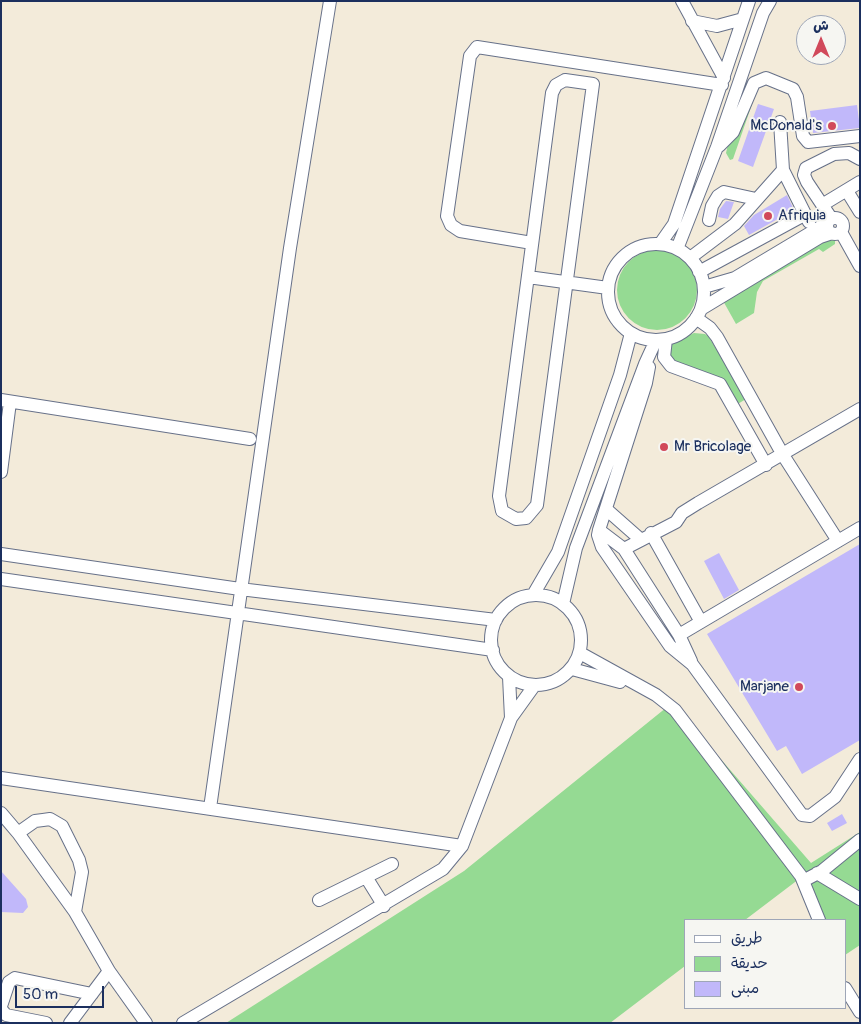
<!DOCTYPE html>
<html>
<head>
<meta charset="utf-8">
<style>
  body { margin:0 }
  #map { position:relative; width:861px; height:1024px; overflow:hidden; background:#f3ebda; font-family:Pangolin,"Playpen Sans Arabic",sans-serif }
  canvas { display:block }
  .frame { position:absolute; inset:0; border:2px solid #1b2f5e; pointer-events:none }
  .legend { position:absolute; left:684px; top:919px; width:162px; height:90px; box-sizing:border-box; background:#f6f6f2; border:1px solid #9ea6b7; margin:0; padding:6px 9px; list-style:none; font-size:15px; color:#1b2f5e }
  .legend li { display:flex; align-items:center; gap:10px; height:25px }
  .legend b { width:25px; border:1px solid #9ea6b7 }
  .north { position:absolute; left:796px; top:15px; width:50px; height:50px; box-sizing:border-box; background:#f6f6f2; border:1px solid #9ea6b7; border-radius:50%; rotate:0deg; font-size:14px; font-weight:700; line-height:20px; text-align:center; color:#1b2f5e }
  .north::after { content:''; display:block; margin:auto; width:18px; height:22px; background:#d1495b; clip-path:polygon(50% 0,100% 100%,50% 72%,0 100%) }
  .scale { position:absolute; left:15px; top:986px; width:89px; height:22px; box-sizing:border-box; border:2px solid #1b2f5e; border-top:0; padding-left:6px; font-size:15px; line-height:18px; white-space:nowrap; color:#1b2f5e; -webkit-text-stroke:4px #f6f6f2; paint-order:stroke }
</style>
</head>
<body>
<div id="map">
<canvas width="861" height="1024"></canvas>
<div class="frame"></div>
<ul class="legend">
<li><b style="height:6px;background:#fff"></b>طريق</li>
<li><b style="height:14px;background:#95da93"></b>حديقة</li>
<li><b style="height:14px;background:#c1b8fa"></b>مبنى</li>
</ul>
<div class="north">ش</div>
<div class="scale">50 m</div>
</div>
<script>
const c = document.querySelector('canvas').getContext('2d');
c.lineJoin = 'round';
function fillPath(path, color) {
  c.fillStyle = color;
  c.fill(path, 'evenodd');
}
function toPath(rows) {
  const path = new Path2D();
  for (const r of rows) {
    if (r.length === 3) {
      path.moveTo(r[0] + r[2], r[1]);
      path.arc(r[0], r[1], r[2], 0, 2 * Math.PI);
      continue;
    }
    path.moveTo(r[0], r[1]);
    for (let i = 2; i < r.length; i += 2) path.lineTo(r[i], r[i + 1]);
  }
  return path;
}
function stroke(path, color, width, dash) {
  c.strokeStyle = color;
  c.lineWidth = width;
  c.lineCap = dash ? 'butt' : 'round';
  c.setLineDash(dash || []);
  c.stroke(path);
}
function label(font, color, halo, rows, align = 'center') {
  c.font = font + ' Pangolin,sans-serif';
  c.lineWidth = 4;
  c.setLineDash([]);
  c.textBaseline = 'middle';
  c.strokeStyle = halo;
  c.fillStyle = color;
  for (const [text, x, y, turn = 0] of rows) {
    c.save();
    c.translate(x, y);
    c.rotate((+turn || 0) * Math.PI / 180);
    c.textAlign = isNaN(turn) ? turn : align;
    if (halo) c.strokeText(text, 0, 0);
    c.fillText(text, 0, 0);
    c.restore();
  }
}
const green = toPath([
  [759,84,733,159,730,160,726,153,729,140],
  [831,239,835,240,835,244,823,252,819,249,763,281,757,292,754,313,736,324,722,299,813,245],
  [657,290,40],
  [694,333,705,334,709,337,746,399,736,405,722,378,670,361,670,344],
  [672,703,811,863,860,832,860,945,845,955,845,920,822,920,799,879,745,920,685,920,685,966,610,1023,226,1023,464,871]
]);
const building = toPath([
  [758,104,774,109,753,167,738,161],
  [857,105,860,128,813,133,810,111],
  [787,195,794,210,749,235,744,226,754,215],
  [726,201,734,202,728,219,718,217,720,209],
  [860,544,860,740,802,774,786,746,777,751,707,634],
  [719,553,739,590,724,599,704,561],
  [842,814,847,823,832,831,827,823],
  [1,871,26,899,28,907,23,913,1,912]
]);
const minor = toPath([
  [682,1,724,78],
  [692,21,717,26,743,19],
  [565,80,593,84,537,505,526,518,516,519,502,511,499,496,552,93,556,85,565,80],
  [780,122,783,170,809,222],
  [719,146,733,132,754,83,766,78,793,89,797,97,803,136,808,142,860,136],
  [847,191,860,212],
  [822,205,860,182],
  [835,226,8],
  [831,218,807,182,804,175,806,168,834,154,849,153,860,159],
  [709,220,712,206,718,196,724,192,756,199],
  [841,232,860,266],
  [532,243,460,231,451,225,447,216,470,56,477,47,722,85],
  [660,244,674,224,749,1],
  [656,292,48],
  [677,249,717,147,763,13,770,1],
  [690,258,735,224,783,170],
  [699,272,804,215],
  [528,277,608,288],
  [704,287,735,278,827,223],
  [701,309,820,237,832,233],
  [696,318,710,328,717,337,783,455,838,541],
  [666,339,664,357,671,366,720,384,766,465],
  [645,364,649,367,646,383,599,530,598,535,602,547,670,646,692,664,802,815,810,816,835,797,860,759],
  [1,400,250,439],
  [1,472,10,402],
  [606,509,640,539],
  [599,530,624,549,679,635,691,661],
  [651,533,701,622],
  [624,549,676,522,682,513,698,503,860,409],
  [1,554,240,589,496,620],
  [1,579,493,650],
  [533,595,558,552,620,375,631,333],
  [536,640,45],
  [563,604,576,548,645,364,656,340],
  [679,635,860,528],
  [580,653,656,695,675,710,801,876,819,920],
  [572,669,620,682],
  [509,677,511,718],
  [1,778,462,846],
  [210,808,290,248,330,1],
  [1,813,18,833,75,912,109,971,146,1023],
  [18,833,35,821,43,820,50,819,62,826,79,860,82,872,75,912],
  [817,873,860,899],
  [366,877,384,906],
  [803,881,822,871,860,840],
  [319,900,392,864],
  [845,988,860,1012],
  [1,1006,9,982,15,978,92,994],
  [1,1009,6,1015,46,1023],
  [70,1023,109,971],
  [183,1023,443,869,462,846,511,718,534,686]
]);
const markers = [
  [832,126,5,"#d1495b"],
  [768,216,5,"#d1495b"],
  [664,447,5,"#d1495b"],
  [799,687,5,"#d1495b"]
];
const poiNames = [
  ["McDonald's",822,126],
  ["Afriquia",778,216,"left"],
  ["Mr Bricolage",674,447,"left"],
  ["Marjane",789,687]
];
fillPath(green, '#95da93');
fillPath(building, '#c1b8fa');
stroke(minor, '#677189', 14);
stroke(minor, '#fff', 12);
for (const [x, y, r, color] of markers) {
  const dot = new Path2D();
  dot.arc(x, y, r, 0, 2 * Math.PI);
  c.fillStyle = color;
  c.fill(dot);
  stroke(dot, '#f6f6f2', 2);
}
label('15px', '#1b2f5e', '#f6f6f2', poiNames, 'right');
</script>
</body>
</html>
